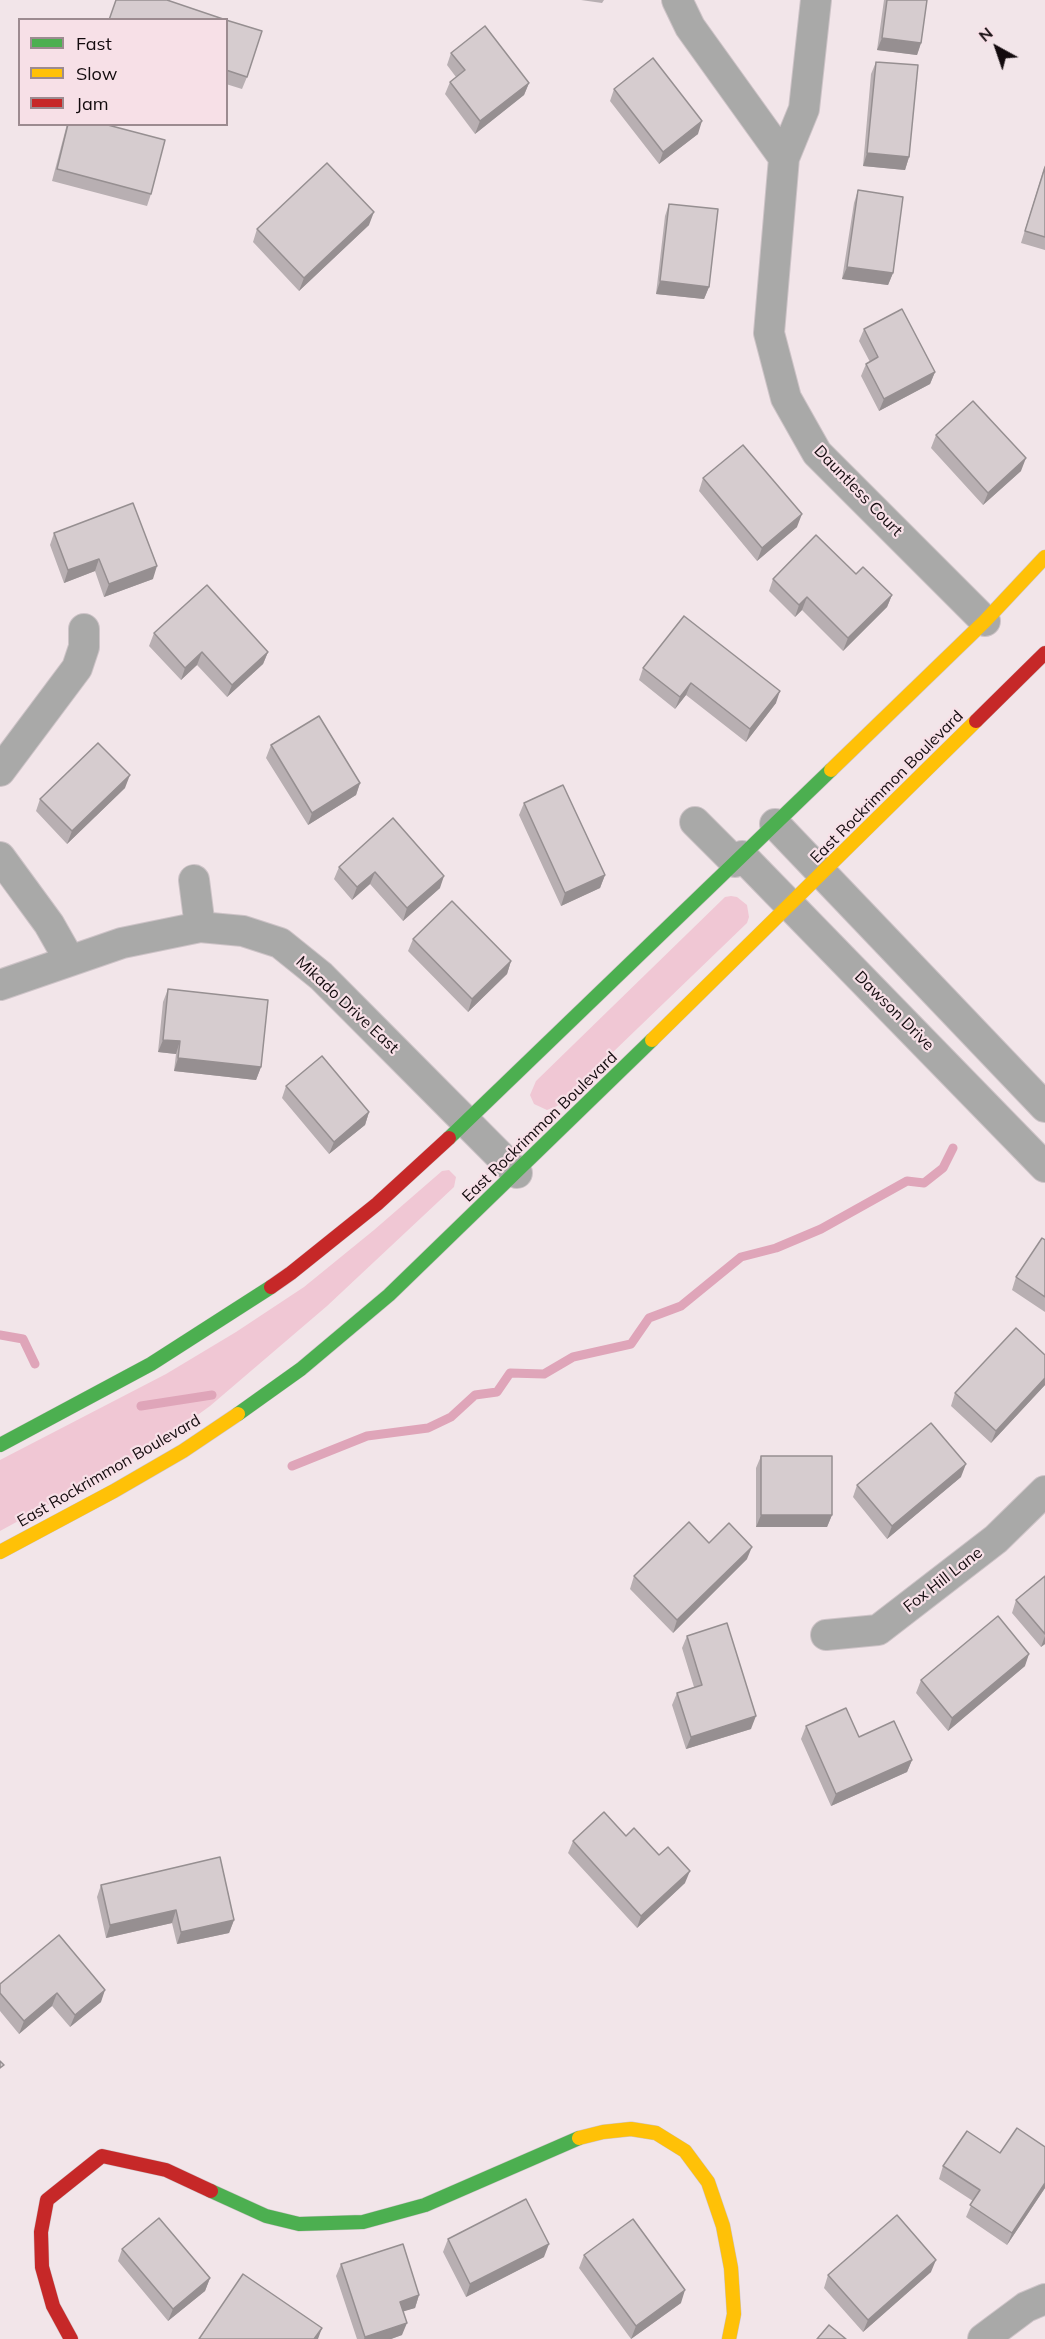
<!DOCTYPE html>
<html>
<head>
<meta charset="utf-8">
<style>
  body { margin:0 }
  #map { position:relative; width:1045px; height:2339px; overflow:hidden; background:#f2e5e9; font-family:Mulish,sans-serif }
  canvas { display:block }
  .legend { position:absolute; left:18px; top:18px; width:210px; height:108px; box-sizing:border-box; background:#f7e0e7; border:2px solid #9c8b90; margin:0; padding:8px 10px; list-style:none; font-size:18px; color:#130b0e }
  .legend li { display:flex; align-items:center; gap:12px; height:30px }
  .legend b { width:30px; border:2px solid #9c8b90 }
  .north { position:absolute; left:967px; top:18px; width:60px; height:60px; -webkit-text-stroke:4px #f7e0e7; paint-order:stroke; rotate:320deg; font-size:16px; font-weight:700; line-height:24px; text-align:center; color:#130b0e }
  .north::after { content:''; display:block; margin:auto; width:21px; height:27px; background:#130b0e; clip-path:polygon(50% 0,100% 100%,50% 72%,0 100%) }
</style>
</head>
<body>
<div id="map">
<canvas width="1045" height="2339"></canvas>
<ul class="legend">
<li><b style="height:8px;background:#4caf50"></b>Fast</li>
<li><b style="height:8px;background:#ffc107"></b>Slow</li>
<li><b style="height:8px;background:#c62828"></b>Jam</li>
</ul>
<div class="north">N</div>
</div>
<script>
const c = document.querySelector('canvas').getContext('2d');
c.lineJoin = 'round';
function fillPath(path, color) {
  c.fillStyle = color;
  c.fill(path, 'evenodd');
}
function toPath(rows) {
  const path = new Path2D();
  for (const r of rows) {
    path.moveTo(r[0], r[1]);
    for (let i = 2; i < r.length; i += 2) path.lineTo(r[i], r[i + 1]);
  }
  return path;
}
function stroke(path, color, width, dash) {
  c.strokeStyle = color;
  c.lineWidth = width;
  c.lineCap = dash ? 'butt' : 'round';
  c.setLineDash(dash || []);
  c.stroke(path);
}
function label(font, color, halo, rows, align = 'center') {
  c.font = font + ' Mulish,sans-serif';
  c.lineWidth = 4.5;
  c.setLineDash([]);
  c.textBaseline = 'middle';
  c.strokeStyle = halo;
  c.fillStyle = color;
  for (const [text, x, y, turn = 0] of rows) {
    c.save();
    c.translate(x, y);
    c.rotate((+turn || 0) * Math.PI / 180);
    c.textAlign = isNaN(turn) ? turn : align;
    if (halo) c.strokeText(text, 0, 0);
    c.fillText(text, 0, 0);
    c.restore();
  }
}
const green = toPath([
  [731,896,737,897,747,905,749,917,747,923,557,1106,547,1110,534,1104,530,1095,536,1081,725,897],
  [449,1170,456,1177,454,1187,327,1306,210,1406,152,1448,0,1531,0,1460,166,1374,236,1332,304,1287,374,1230,442,1171]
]);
const stream = toPath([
  [0,1335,23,1339,35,1364],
  [141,1406,212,1395],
  [292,1466,367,1436,428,1428,451,1417,475,1395,497,1392,510,1373,544,1374,573,1357,631,1344,649,1318,681,1306,741,1257,776,1248,821,1229,907,1181,924,1183,943,1168,953,1148]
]);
const street = toPath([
  [677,0,690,27,784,158],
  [816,0,804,109,784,158,769,333,786,398,817,453,985,621],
  [0,771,77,668,84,647,84,629],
  [695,822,735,862],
  [775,824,1045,1107],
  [742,856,1045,1167],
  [0,857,49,924,70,961],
  [194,880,200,927],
  [0,985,122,943,200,927,243,931,280,943,321,976,517,1173],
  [826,1635,878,1630,996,1539,1045,1491],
  [983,2339,1026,2307,1045,2299]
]);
const fast = toPath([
  [449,1138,831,770],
  [238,1414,301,1369,389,1295,652,1040],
  [0,1445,151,1364,271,1287],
  [211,2191,266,2216,299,2224,363,2222,425,2205,579,2138]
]);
const slow = toPath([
  [831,770,985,621,1045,557],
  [652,1040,976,721],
  [0,1552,114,1491,183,1451,238,1414],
  [579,2138,603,2132,631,2129,656,2133,685,2151,708,2182,723,2226,731,2268,734,2314,729,2339]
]);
const jam = toPath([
  [976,721,1045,653],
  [271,1287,291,1273,377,1204,449,1138],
  [71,2339,53,2306,42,2267,41,2232,47,2200,102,2156,166,2170,211,2191]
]);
const wall = toPath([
  [581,0,604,0,602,3],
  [884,0,927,0,921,43,917,55,877,50],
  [226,20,247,77,242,89,226,84],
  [451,53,529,83,524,95,475,134,445,94,450,82,456,77,447,65],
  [876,62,909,157,905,170,863,166,871,74],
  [614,89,698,134,659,164,610,101],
  [67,124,104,124,151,194,147,206,52,181],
  [1045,165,1045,250,1021,243],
  [858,190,893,273,888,285,842,279,854,203],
  [669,204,709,287,704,299,656,294,665,216],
  [369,225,299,291,253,242,257,229],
  [864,329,935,372,930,384,879,411,861,376,866,364,870,362,859,341],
  [936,435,1021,471,983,505,931,448],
  [703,478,797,527,757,561,699,491],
  [54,533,153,579,104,597,95,571,64,583,50,545],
  [773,579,892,595,887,607,843,651,802,610,795,617,769,591],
  [154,633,268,652,263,664,227,697,197,665,181,680,149,646],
  [643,668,776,703,746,742,686,695,675,709,639,680],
  [271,745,360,783,356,795,308,825,266,758],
  [125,788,67,844,36,811,40,799],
  [524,803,605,875,600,888,561,906,519,815],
  [393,818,440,888,403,921,370,884,352,900,334,879,339,867],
  [413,939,511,961,507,974,468,1012,408,951],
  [168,989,261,1067,256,1080,174,1071,176,1054,158,1052,163,1002],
  [286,1086,369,1112,365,1125,329,1154,282,1098],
  [1045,1240,1045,1312,1012,1290,1016,1277],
  [1045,1355,1045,1385,991,1443,951,1406,955,1393],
  [761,1456,832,1515,827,1527,756,1527,756,1468],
  [961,1477,887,1539,853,1497,857,1485],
  [709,1543,747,1559,673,1633,630,1589,634,1576],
  [1045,1576,1045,1644,1041,1647,1012,1613,1016,1600],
  [687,1636,751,1729,686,1749,672,1705,677,1693,694,1687,682,1648],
  [1025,1666,948,1731,916,1693,921,1680],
  [806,1726,912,1760,907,1772,831,1806,801,1739],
  [626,1836,685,1883,637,1928,568,1853,573,1841],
  [101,1885,234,1920,229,1933,177,1944,172,1923,106,1938,97,1897],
  [59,1935,101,2002,70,2027,52,2006,19,2034,0,2011,0,1984],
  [1045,2147,1045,2188,1007,2245,966,2217,973,2201,939,2179,943,2166,1000,2153],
  [448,2239,544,2257,466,2297,443,2252],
  [122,2249,210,2278,205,2291,168,2321,118,2261],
  [584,2255,681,2303,631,2339,579,2268],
  [341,2264,419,2295,415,2308,403,2311,402,2335,391,2339,357,2339,336,2276],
  [931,2272,863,2332,824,2288,828,2275]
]);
const shadedWall = toPath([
  [882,38,921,43,917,55,877,50],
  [529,83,524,95,475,134,480,121],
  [702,121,698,134,659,164,663,152],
  [867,153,909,157,905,170,863,166],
  [374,212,369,225,299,291,304,278],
  [847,267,893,273,888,285,842,279],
  [660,281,709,287,704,299,656,294],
  [935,372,930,384,879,411,884,399],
  [1026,458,1021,471,983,505,988,493],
  [802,514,797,527,757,561,762,548],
  [99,559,95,571,64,583,68,570],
  [157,566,153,579,104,597,109,584],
  [892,595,887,607,843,651,848,638],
  [807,597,802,610,795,617,799,605],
  [202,652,197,665,181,680,185,668],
  [268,652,263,664,227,697,232,685],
  [691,683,686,695,675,709,680,697],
  [780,691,776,703,746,742,750,729],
  [130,775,125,788,67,844,72,831],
  [360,783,356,795,308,825,312,813],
  [375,872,370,884,352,900,357,887],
  [605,875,600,888,561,906,565,893],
  [444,876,440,888,403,921,407,908],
  [511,961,507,974,468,1012,472,999],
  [163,1040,180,1041,176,1054,158,1052],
  [178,1058,261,1067,256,1080,174,1071],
  [369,1112,365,1125,329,1154,334,1142],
  [1045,1378,1045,1385,991,1443,996,1431],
  [966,1464,961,1477,887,1539,892,1526],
  [761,1515,832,1515,827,1527,756,1527],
  [752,1547,747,1559,673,1633,677,1620],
  [1045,1636,1045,1644,1041,1647],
  [1029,1654,1025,1666,948,1731,952,1718],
  [756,1716,751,1729,686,1749,691,1737],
  [912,1760,907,1772,831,1806,836,1794],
  [690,1871,685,1883,637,1928,641,1916],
  [176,1910,172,1923,106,1938,110,1925],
  [234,1920,229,1933,177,1944,181,1932],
  [105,1990,101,2002,70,2027,75,2015],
  [57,1993,52,2006,19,2034,24,2021],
  [1045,2183,1045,2188,1007,2245,1012,2233],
  [549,2244,544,2257,466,2297,470,2284],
  [936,2260,931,2272,863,2332,868,2320],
  [210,2278,205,2291,168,2321,173,2309],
  [685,2290,681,2303,631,2339,636,2326],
  [419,2295,415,2308,395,2314,400,2302],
  [407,2323,402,2335,391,2339,364,2339,365,2337],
  [322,2328,318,2339,314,2339]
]);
const building = toPath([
  [116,0,167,0,226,20,109,20,116,0],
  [887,0,927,0,921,43,882,38,887,0],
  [226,20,262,31,247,77,226,70,226,20],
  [485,26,529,83,480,121,450,82,465,70,451,53,485,26],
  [653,58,702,121,663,152,614,89,653,58],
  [876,62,918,65,909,157,867,153,876,62],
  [68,124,104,124,165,140,151,194,57,169,68,124],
  [327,163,374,212,304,278,257,229,327,163],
  [1045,167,1045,237,1025,231,1045,167],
  [858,190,903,197,893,273,847,267,858,190],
  [669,204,718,209,709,287,660,281,669,204],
  [902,309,935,372,884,399,866,364,878,357,864,329,902,309],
  [973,401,1026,458,988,493,936,435,973,401],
  [743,445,802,514,762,548,703,478,743,445],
  [133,503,157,566,109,584,99,559,68,570,54,533,133,503],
  [816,535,856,574,863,567,892,595,848,638,807,597,799,605,773,579,816,535],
  [207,585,268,652,232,685,202,652,185,668,154,633,207,585],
  [684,616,780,691,750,729,691,683,680,697,643,668,684,616],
  [319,716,360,783,312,813,271,745,319,716],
  [98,743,130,775,72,831,40,799,98,743],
  [563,785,605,875,565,893,524,803,563,785],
  [393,818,444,876,407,908,375,872,357,887,339,867,393,818],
  [452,901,511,961,472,999,413,939,452,901],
  [168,989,268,1000,261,1067,178,1058,180,1041,163,1040,168,989],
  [322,1056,369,1112,334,1142,286,1086,322,1056],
  [1042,1238,1045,1240,1045,1297,1016,1277,1042,1238],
  [1016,1328,1045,1355,1045,1378,996,1431,955,1393,1016,1328],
  [931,1423,966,1464,892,1526,857,1485,931,1423],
  [761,1456,832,1456,832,1515,761,1515,761,1456],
  [689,1522,709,1543,729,1523,752,1547,677,1620,634,1576,689,1522],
  [1045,1576,1045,1634,1016,1600,1045,1576],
  [998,1616,1029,1654,952,1718,921,1680,998,1616],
  [727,1623,756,1716,691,1737,677,1693,702,1685,687,1636,727,1623],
  [846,1708,859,1737,894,1721,912,1760,836,1794,806,1726,846,1708],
  [604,1812,626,1836,634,1828,659,1855,668,1847,690,1871,641,1916,573,1841,604,1812],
  [220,1857,234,1920,181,1932,176,1910,110,1925,101,1885,220,1857],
  [59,1935,105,1990,75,2015,57,1993,24,2021,0,1993,0,1984,59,1935],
  [0,2061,4,2065,0,2068,0,2061],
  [1017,2128,1045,2147,1045,2183,1012,2233,970,2205,980,2190,943,2166,967,2131,1000,2153,1017,2128],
  [526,2199,549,2244,470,2284,448,2239,526,2199],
  [897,2215,936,2260,868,2320,828,2275,897,2215],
  [159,2218,210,2278,173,2309,122,2249,159,2218],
  [633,2219,685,2290,636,2326,584,2255,633,2219],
  [403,2244,419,2295,400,2302,407,2323,365,2337,341,2264,403,2244],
  [243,2274,322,2328,314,2339,199,2339,243,2274],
  [829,2325,846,2339,817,2339,829,2325]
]);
const streetNames = [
  ["Dauntless Court",858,491,46],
  ["East Rockrimmon Boulevard",887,787,-45],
  ["Mikado Drive East",347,1005,43],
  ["Dawson Drive",894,1011,45],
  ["East Rockrimmon Boulevard",540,1127,-44],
  ["East Rockrimmon Boulevard",109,1471,-30],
  ["Fox Hill Lane",943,1580,-38]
];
fillPath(green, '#f0c7d4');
stroke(stream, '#dfa5b9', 9);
stroke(street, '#cdc3c7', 32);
stroke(fast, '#cdc3c7', 15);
stroke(slow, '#cdc3c7', 15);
stroke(jam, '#cdc3c7', 15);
stroke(street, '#a9a9a8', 30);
stroke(fast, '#4caf50', 14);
stroke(slow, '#ffc107', 14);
stroke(jam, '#c62828', 14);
fillPath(wall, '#b8afb2');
fillPath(shadedWall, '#968f91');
fillPath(building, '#d6cccf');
stroke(building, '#968f91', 1.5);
label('16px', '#130b0e', '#f7e0e7', streetNames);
</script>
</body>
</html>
